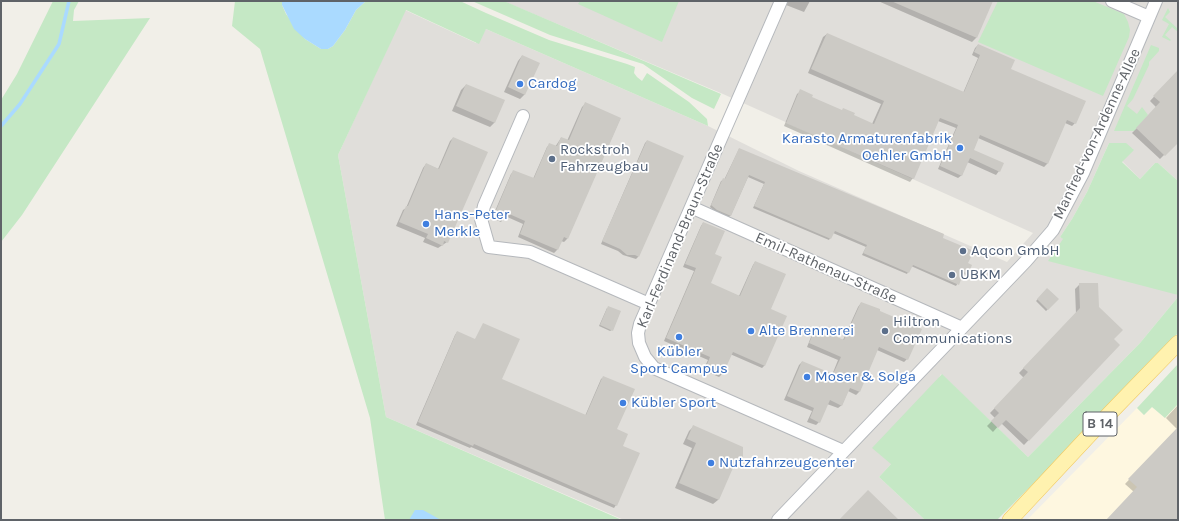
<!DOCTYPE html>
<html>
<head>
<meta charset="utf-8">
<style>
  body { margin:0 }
  #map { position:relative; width:1179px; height:521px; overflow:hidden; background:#f1efe8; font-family:Karla,sans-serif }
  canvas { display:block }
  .frame { position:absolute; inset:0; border:2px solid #5f6368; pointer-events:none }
</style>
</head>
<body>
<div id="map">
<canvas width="1179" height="521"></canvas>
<div class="frame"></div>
</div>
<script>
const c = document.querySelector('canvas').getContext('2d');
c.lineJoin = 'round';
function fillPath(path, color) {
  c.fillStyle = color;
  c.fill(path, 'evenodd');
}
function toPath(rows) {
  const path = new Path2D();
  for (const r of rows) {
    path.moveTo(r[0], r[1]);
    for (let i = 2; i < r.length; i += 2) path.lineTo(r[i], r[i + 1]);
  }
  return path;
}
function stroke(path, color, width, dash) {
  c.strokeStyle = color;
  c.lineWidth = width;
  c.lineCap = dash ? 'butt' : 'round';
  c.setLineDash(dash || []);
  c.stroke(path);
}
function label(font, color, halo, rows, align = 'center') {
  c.font = font + ' Karla,sans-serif';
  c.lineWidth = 3.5;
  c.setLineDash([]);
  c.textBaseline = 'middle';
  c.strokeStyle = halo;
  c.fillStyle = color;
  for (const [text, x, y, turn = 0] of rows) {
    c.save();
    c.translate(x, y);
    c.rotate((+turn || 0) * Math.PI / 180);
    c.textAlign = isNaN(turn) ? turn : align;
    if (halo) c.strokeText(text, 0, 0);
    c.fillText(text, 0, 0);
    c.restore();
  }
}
const commercial = toPath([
  [1178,404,1178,520,1027,520,1137,408,1144,415,1152,407,1165,418]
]);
const industrial = toPath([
  [503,1,1178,1,1178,181,1158,163,1155,163,1140,179,1122,161,1133,149,1109,143,1087,192,1072,219,1060,237,1178,295,1178,297,1140,343,1028,457,941,374,891,464,879,477,925,520,624,520,386,417,338,155,405,10,476,43,486,29,708,126,799,171,1007,262,1033,233,723,94]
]);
const green = toPath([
  [53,1,79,1,74,10,73,21,150,18,22,215,1,242,1,100,17,74],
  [235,1,282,1,282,5,286,14,305,39,321,49,328,49,333,46,345,30,356,10,366,1,460,1,486,13,549,40,627,64,635,67,634,73,637,77,642,81,647,73,689,102,707,119,708,126,486,29,479,44,406,10,338,155,386,417,622,520,385,520,370,418,260,49,232,26],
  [472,1,504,1,721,94,714,109,692,98,643,64,550,35],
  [580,1,679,1,662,42,578,4],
  [998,1,1093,1,1124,14,1128,22,1130,30,1129,37,1103,96,978,42],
  [1168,8,1170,12,1165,17,1178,29,1178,32,1172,27,1165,35,1171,40,1170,41,1162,37,1169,24,1162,20],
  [1151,45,1159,48,1159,51,1149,62,1149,65,1133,99,1127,106,1137,114,1142,107,1148,115,1134,131,1114,131],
  [1109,143,1126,143,1134,150,1122,162,1140,179,1155,163,1158,163,1178,181,1178,295,1048,261,1063,239,1060,237,1072,219,1087,192],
  [1178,297,1178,333,1044,473,997,520,925,520,879,477,891,464,872,448,942,374,1028,457,1140,343],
  [1178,364,1178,404,1165,418,1152,407,1144,415,1137,408]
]);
const water = toPath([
  [282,1,366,1,356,10,345,30,333,46,328,49,321,49,305,39,294,29,282,5],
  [415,510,423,510,441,520,409,520]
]);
const shadow = toPath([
  [786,1,810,1,804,12,786,5],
  [878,1,992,1,976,38,972,42],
  [827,34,963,93,978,58,972,55,975,48,978,45,1010,69,1075,123,1072,126,1065,123,1047,164,1044,167,978,138,972,151,999,171,996,175,967,162,962,175,958,178,938,169,956,128,938,121,913,178,910,182,784,126,797,94,801,91,810,97,872,124,881,104,808,73,823,37],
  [522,56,525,94,520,99,504,92,518,61],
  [1178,71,1178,141,1160,159,1132,133,1157,108,1150,101],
  [466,85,495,122,490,127,452,111,461,90],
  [585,104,620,119,567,239,564,242,561,241,557,250,554,253,518,237,523,224,505,216,501,222,492,218,511,174,514,171,533,179,547,147,550,144,555,147,561,138,567,141,582,107],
  [453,138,447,242,438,248,423,242,425,238,396,226,403,210,406,208,423,168,426,164,438,169,450,141],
  [647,141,638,257,636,259,623,255,618,251,601,244,645,143],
  [739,149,941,238,967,264,968,274,966,275,963,274,956,286,911,266,907,274,862,255,866,247,833,233,829,240,753,208,764,184,748,177,731,215,729,217,715,211,710,207,721,181,724,180],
  [703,223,714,254,709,284,739,296,753,265,755,262,769,309,765,365,762,368,730,354,722,374,719,377,703,370,708,360,664,341,694,271,683,267,701,226],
  [1080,284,1098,308,1112,340,1118,345,1024,445,1001,423,993,432,987,426,995,418,990,413,1024,378,1019,373,1076,314,1075,289],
  [1047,289,1058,299,1046,311,1036,301],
  [861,303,878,311,907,359,904,362,877,350,859,392,856,395,848,391,842,405,838,408,827,404,819,422,816,425,807,422,812,411,784,400,799,365,802,362,832,375,838,360,807,347,813,332,816,329,843,340,858,307],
  [607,308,612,330,610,331,599,326],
  [484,324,501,380,585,416,601,379,604,377,616,430,622,446,616,505,614,508,471,447,470,448,416,425,455,335,457,332,475,340],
  [1178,405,1178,520,1108,520,1134,492,1125,484,1177,429,1166,418],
  [693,427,742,448,742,457,733,465,718,500,713,504,675,488,692,448,683,444,689,431]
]);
const stream = toPath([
  [1,126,20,104,59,44,69,1]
]);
const building = toPath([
  [891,1,993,1,977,38],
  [827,33,964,92,980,55,974,52,978,44,1015,60,1011,69,1086,101,1076,124,1067,120,1048,164,980,135,974,150,1004,163,1000,172,970,158,962,176,940,166,958,125,940,118,914,179,786,123,800,89,813,95,812,97,842,110,843,108,855,113,854,115,874,124,884,101,811,69],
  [522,55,540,63,525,95,508,87],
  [1178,70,1178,143,1165,156,1136,128,1160,102,1153,96],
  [466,84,505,100,495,123,456,106],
  [585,102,621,118,568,239,564,237,558,250,520,234,525,221,507,213,505,219,494,215,513,170,534,178,549,143,557,146,561,137,569,140],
  [453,137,488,152,448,243,444,241,443,246,426,238,428,234,399,222,406,206,408,206,426,163,439,169],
  [647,140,684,156,639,257,635,255,627,255,620,249,602,241],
  [739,148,944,234,943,238,974,251,968,263,972,265,968,274,964,272,959,285,913,265,909,273,863,253,867,245,835,231,831,239,754,206,765,182,749,175,731,216,717,210,711,205,723,178,725,179],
  [703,222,725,231,715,254,722,257,711,283,740,296,755,261,786,274,771,309,787,316,765,366,733,352,723,374,706,367,710,357,666,338,696,268,685,264],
  [1079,283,1098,283,1099,307,1123,330,1114,339,1120,345,1029,441,1006,420,998,428,991,421,999,413,994,408,1028,372,1023,368,1080,308],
  [1047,288,1059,299,1048,310,1037,299],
  [861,302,880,309,880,311,922,329,908,360,879,347,860,392,850,388,842,406,830,400,820,423,810,418,814,408,787,396,802,361,833,374,841,357,809,343,816,328,844,340],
  [608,306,621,311,613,331,600,325],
  [483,323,520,339,502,379,586,415,603,376,635,389,617,429,628,434,623,446,640,453,617,506,474,444,473,446,418,422,457,331,475,339],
  [693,425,743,447,743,458,740,456,737,462,736,461,719,500,679,483,696,443,687,439],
  [1178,427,1178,520,1106,520,1137,487,1128,479],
  [868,490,899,520,839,520]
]);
const minor = toPath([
  [781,1,640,324,638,333,639,343,645,357,654,368,843,451],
  [1112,1,1149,17],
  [523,116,484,206,481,219,489,247,530,252,649,304],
  [691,207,962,328],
  [778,520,1026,261,1053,230,1083,173,1156,1]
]);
const major = toPath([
  [1010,520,1110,413,1178,343]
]);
const markers = [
  [520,84,4,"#3f7fe0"],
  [960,148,4,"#3f7fe0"],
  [552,159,4,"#5c6f8a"],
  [426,224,4,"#3f7fe0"],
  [963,251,4,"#5c6f8a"],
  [952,275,4,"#5c6f8a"],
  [751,331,4,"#3f7fe0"],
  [885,331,4,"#5c6f8a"],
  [679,337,4,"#3f7fe0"],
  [807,377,4,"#3f7fe0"],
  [623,403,4,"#3f7fe0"],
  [711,463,4,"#3f7fe0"]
];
const shields = [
  [1100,424,34]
];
const shieldNames = [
  ["B 14",1100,424]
];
const shopNames = [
  ["Cardog",528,84],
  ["Karasto Armaturenfabrik",952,139,"right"],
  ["Oehler GmbH",952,156,"right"],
  ["Hans-Peter",434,215],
  ["Merkle",434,232],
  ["Alte Brennerei",759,331],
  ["Kübler",679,352,"center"],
  ["Sport Campus",679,369,"center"],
  ["Moser & Solga",815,377],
  ["Kübler Sport",631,403],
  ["Nutzfahrzeugcenter",719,463]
];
const streetNames = [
  ["Manfred-von-Ardenne-Allee",1097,134,-65],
  ["Karl-Ferdinand-Braun-Straße",680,236,-67],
  ["Emil-Rathenau-Straße",826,268,24]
];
const serviceNames = [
  ["Rockstroh",560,150],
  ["Fahrzeugbau",560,167],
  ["Aqcon GmbH",971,251],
  ["UBKM",960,275],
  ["Hiltron",893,322],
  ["Communications",893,339]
];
fillPath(commercial, '#fef7e0');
fillPath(industrial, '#e0deda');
fillPath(green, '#c5e8c5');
fillPath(water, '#aadaff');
fillPath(shadow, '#0003');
stroke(stream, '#aadaff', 3.5);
fillPath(building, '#cccac5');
stroke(minor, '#b5b8bc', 14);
stroke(major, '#f2c960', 16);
stroke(minor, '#fff', 12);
stroke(major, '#fff2af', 15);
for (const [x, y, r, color] of markers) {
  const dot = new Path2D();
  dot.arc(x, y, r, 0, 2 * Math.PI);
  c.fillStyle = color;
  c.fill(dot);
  stroke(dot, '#fff', 1.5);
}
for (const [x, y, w] of shields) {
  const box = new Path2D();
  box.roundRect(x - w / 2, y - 12, w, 24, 3);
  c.fillStyle = '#fff';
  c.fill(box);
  stroke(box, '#5f6368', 1);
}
label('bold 14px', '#5f6368', null, shieldNames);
label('15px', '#366cbe', '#fff', shopNames, 'left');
label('15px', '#5f6368', '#fff', streetNames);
label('15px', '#4e5e75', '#fff', serviceNames, 'left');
</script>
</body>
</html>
